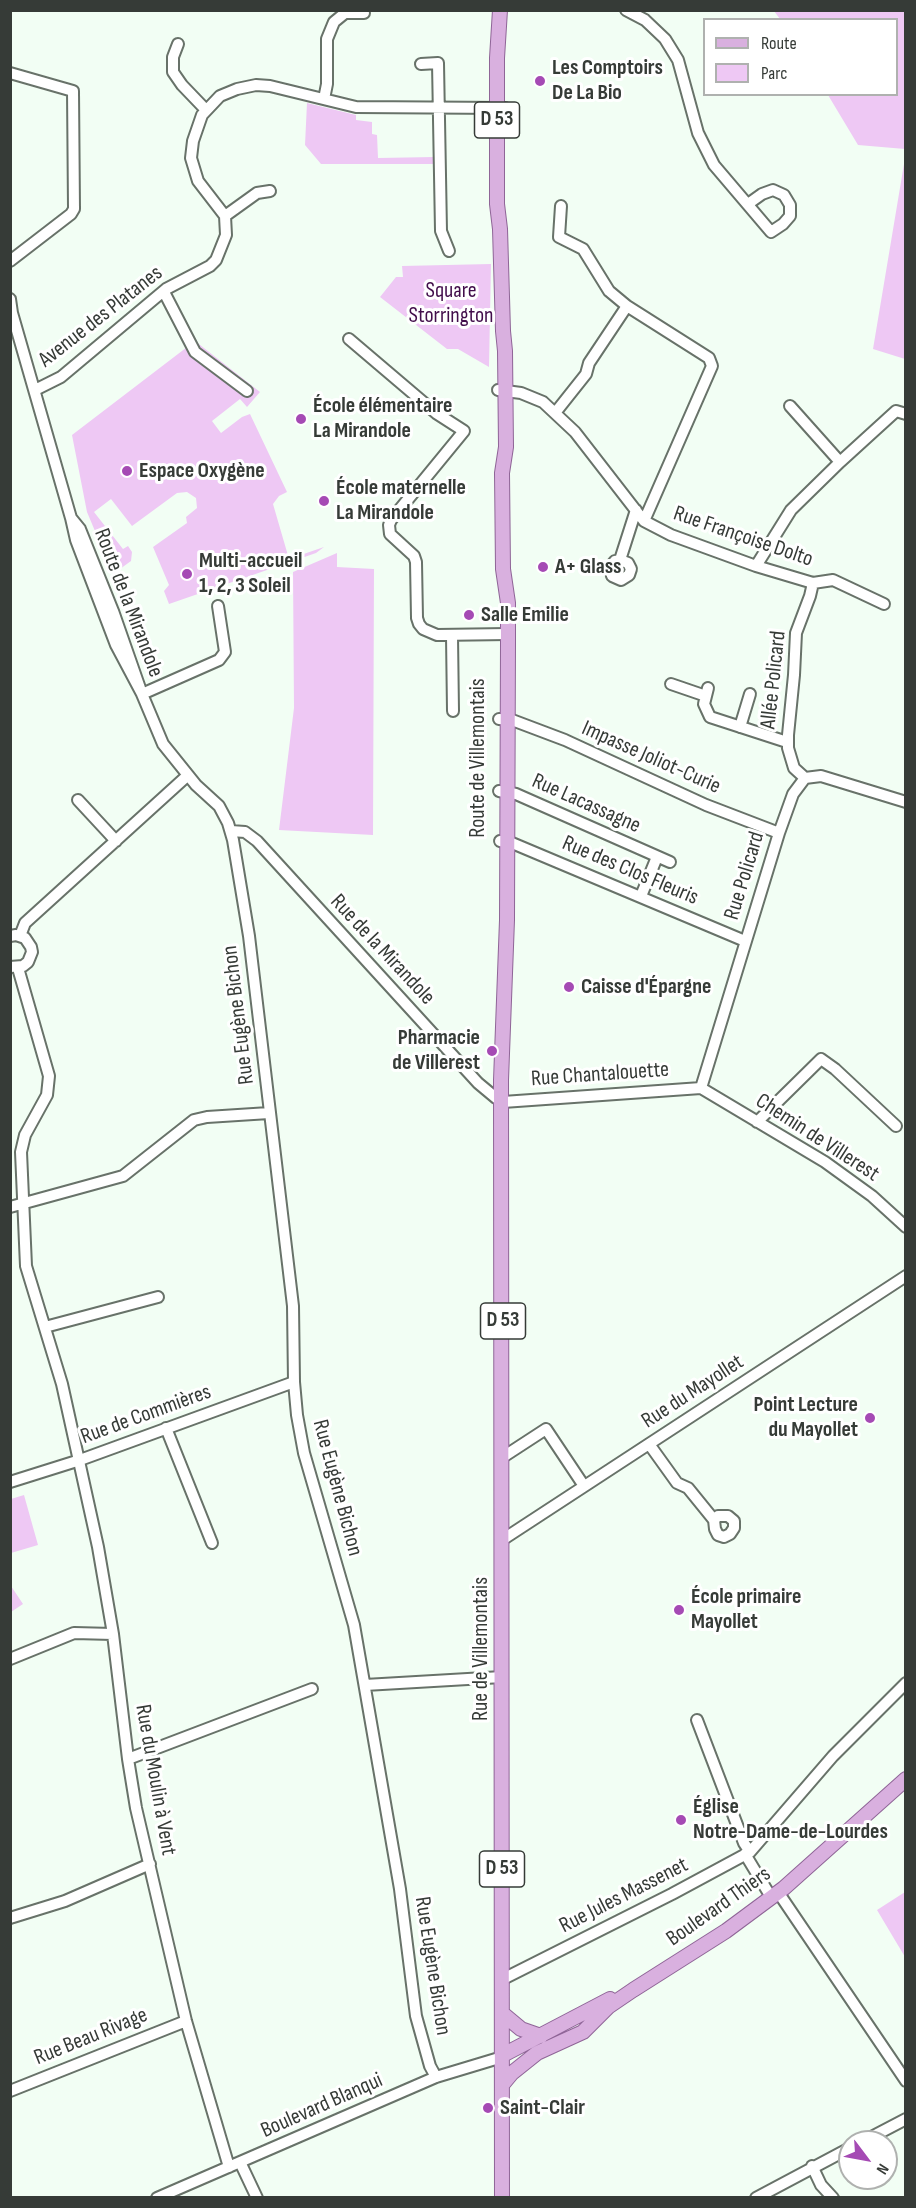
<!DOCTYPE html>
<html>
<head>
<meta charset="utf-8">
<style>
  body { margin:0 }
  #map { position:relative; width:916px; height:2208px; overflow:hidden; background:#f2fef4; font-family:"Sofia Sans Condensed",sans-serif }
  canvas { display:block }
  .frame { position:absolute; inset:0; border:12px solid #363b37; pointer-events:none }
  .legend { position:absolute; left:703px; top:18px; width:195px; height:78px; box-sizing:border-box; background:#fff; border:2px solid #afb1af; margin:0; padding:8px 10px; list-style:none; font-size:18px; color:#363b37 }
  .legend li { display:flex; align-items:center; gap:12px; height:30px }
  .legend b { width:30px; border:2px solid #afb1af }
  .north { position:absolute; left:838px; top:2130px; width:60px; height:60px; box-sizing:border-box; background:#fff; border:2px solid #afb1af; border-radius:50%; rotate:122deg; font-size:16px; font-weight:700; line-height:24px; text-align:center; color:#363b37 }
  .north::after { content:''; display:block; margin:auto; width:21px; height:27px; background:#a54ab4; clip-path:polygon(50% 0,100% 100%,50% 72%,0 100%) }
</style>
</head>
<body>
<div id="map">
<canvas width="916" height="2208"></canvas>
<div class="frame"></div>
<ul class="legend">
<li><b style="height:8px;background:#d9b0df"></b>Route</li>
<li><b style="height:16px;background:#eec8f4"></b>Parc</li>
</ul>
<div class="north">N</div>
</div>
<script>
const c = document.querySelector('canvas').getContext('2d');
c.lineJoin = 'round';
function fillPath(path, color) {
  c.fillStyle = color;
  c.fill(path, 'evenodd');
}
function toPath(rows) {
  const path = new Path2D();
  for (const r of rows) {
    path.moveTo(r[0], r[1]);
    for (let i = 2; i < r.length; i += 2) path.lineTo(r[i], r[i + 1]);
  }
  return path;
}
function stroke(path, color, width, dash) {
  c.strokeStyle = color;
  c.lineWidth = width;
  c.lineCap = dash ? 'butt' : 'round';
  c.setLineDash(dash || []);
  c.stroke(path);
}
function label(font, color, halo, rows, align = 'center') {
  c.font = font + ' "Sofia Sans Condensed",sans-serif';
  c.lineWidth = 6;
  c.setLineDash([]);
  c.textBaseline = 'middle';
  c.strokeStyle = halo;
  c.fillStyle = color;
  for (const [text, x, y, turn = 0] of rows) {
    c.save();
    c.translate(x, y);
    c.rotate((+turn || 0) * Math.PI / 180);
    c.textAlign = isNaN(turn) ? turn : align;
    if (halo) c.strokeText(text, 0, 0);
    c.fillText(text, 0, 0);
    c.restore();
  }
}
const green = toPath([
  [774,11,905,11,905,149,858,145,828,95,896,94,896,20,780,19],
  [307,103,356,115,356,120,372,122,372,134,377,135,378,158,434,157,434,164,321,164,305,145],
  [905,158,906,359,905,359,873,349],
  [491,264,489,367,458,349,447,349,380,297,396,277,403,277,402,266],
  [195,341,260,392,247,407,240,399,212,421,221,433,242,417,250,414,287,492,279,496,273,504,289,559,324,547,316,553,169,604,164,591,169,585,153,547,187,523,186,517,197,508,196,498,187,492,177,493,132,526,111,499,94,512,123,549,128,546,132,552,131,561,113,574,87,512,72,435],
  [337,553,337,567,374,569,373,835,279,830,294,708,293,572],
  [24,1495,38,1545,11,1553,11,1499],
  [11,1586,23,1604,11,1612,10,1612],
  [905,1892,905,1957,877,1910]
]);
const minor = toPath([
  [626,10,645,20,665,39,678,60,698,133,714,165,771,232,783,224,790,216,790,205,784,195,773,190,762,194,748,204],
  [178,44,173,57,173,72,182,85,206,110],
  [421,64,438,63,441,231,449,251],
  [10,73,73,91,74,209,71,214,10,261],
  [324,99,327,84,327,39,334,22,345,13,364,13],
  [561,206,559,237,583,249,609,291,627,306,709,358,712,366,644,521],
  [225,216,257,193,270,191],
  [164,292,195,352,247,391],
  [10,299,12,313,71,518],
  [349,339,436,413,464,431,391,520,389,525,390,534,414,556,416,562,417,618,419,624,423,629,437,635,508,634],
  [35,390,61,377,166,289,210,266,216,260,226,235,225,216,198,181,191,158,193,141,202,115,220,96,237,89,256,85,270,86,356,107,505,108],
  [498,390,521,393,543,402,575,432,644,521,671,535,756,566,813,583,833,580,884,604],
  [790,406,840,462],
  [555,413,586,374,589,363,627,306],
  [620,560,628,563,631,569,629,575,621,580,612,576,610,567,615,561,620,560,636,510],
  [756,566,791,510,840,462,896,411,906,414],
  [452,636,453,711],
  [671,684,706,696],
  [708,688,704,704,710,717,787,742],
  [142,694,113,611,80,529,71,518,76,540,116,645,142,694,163,744,196,785,219,806,228,823,233,840,249,936,293,1306,294,1382,297,1415,304,1453,354,1625,400,1889,416,2016,430,2066,436,2077],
  [142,694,219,660,225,652,218,606],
  [499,719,512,720,565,740,706,805,779,833],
  [740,727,750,694],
  [805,778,794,768,788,748,788,735,794,675,796,633,810,596,813,583],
  [499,791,516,794,670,862],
  [78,800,116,841],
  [231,831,245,832,257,841,478,1083,496,1098,503,1102,701,1088,825,1162,872,1196,906,1227],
  [500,841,512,843,745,941],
  [641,896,657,857],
  [10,936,16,935,25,938,31,947,32,952,28,962,23,966,10,967],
  [20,936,25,923,187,776],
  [18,968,49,1076,47,1095,25,1135,21,1152,26,1266,62,1384,98,1547,113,1634,128,1759,136,1808,186,2021,229,2167],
  [701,1088,779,833,793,794,805,778,821,776,906,802],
  [757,1122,821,1059,835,1069,896,1126],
  [10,1207,123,1176,194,1120,207,1117,269,1113],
  [45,1327,158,1297],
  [166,1428,212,1543],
  [649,1444,677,1483,688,1488,714,1520,715,1529,718,1535,724,1537,730,1534,734,1528,734,1521,728,1516,718,1516,714,1520],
  [503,1457,546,1429,584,1486],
  [10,1482,80,1460,294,1382],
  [502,1540,906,1276],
  [10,1659,74,1633,113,1634],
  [365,1685,502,1677],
  [697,1720,744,1843,750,1852],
  [128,1759,312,1689],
  [745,1854,771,1897],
  [778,1892,906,2081],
  [10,1918,65,1901,150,1864],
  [503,1979,672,1894,750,1852,833,1756,906,1683],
  [10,2091,186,2021],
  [862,2142,906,2119],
  [240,2162,257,2198],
  [812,2166,821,2185,833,2198],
  [157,2198,436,2077,499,2058,503,2055],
  [756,2198,850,2148]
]);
const major = toPath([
  [500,10,497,58,497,204,500,229,503,331,505,351,506,447,502,473,503,569,508,603,508,642,507,920,501,1080,502,2198],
  [503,2014,521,2029,541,2036],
  [503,2055,610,1999],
  [502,2085,512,2073,537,2053,583,2032,608,2007,633,1990,726,1931,784,1888,906,1779]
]);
const markers = [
  [540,81,6,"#a54ab4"],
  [301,419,6,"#a54ab4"],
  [127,471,6,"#a54ab4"],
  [324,501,6,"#a54ab4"],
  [543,567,6,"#a54ab4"],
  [187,574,6,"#a54ab4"],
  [469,615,6,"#a54ab4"],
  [569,987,6,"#a54ab4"],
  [492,1051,6,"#a54ab4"],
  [870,1418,6,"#a54ab4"],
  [679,1610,6,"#a54ab4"],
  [681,1820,6,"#a54ab4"],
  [488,2108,6,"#a54ab4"]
];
const shields = [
  [497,120,45],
  [503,1321,45],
  [502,1869,45]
];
const shieldNames = [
  ["D 53",497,120],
  ["D 53",503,1321],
  ["D 53",502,1869]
];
const poiNames = [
  ["Les Comptoirs",552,68],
  ["De La Bio",552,93],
  ["École élémentaire",313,406],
  ["La Mirandole",313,431],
  ["Espace Oxygène",139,471],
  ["École maternelle",336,488],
  ["La Mirandole",336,513],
  ["Multi-accueil",199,561],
  ["1, 2, 3 Soleil",199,586],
  ["A+ Glass",555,567],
  ["Salle Emilie",481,615],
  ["Caisse d'Épargne",581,987],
  ["Pharmacie",480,1038,"right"],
  ["de Villerest",480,1063,"right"],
  ["Point Lecture",858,1405,"right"],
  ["du Mayollet",858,1430,"right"],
  ["École primaire",691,1597],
  ["Mayollet",691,1622],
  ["Église",693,1807],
  ["Notre-Dame-de-Lourdes",693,1832],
  ["Saint-Clair",500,2108]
];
const parkNames = [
  ["Square",451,291],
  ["Storrington",451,316]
];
const streetNames = [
  ["Avenue des Platanes",101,317,-38],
  ["Rue Françoise Dolto",743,537,19],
  ["Route de la Mirandole",128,603,69],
  ["Allée Policard",774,680,-84],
  ["Route de Villemontais",478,758,-90],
  ["Impasse Joliot-Curie",651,758,24],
  ["Rue Lacassagne",586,804,24],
  ["Rue des Clos Fleuris",630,871,23],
  ["Rue Policard",745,876,-73],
  ["Rue de la Mirandole",382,950,47],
  ["Rue Eugène Bichon",239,1015,-97],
  ["Rue Chantalouette",600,1075,-4],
  ["Chemin de Villerest",817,1138,33],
  ["Rue du Mayollet",693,1392,-33],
  ["Rue de Commières",146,1415,-20],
  ["Rue Eugène Bichon",337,1488,75],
  ["Rue de Villemontais",481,1649,-90],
  ["Rue du Moulin à Vent",155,1780,80],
  ["Rue Jules Massenet",624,1896,-27],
  ["Boulevard Thiers",719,1907,-35],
  ["Rue Eugène Bichon",432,1966,81],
  ["Rue Beau Rivage",91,2037,-22],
  ["Boulevard Blanqui",322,2106,-24]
];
fillPath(green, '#eec8f4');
stroke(minor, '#687269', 14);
stroke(major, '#8f6597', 16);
stroke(minor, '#fff', 10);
stroke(major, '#d9b0df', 14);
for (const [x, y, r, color] of markers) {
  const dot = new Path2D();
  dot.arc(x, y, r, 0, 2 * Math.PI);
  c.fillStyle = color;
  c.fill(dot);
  stroke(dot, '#fff', 2);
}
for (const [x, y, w] of shields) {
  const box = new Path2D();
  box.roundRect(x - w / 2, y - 18, w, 36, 4.5);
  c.fillStyle = '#fff';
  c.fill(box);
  stroke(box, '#363b37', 1.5);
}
label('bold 21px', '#363b37', null, shieldNames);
label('bold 22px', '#363b37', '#fff', poiNames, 'left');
label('22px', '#420e4b', '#fff', parkNames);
label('22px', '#363b37', '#fff', streetNames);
</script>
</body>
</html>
